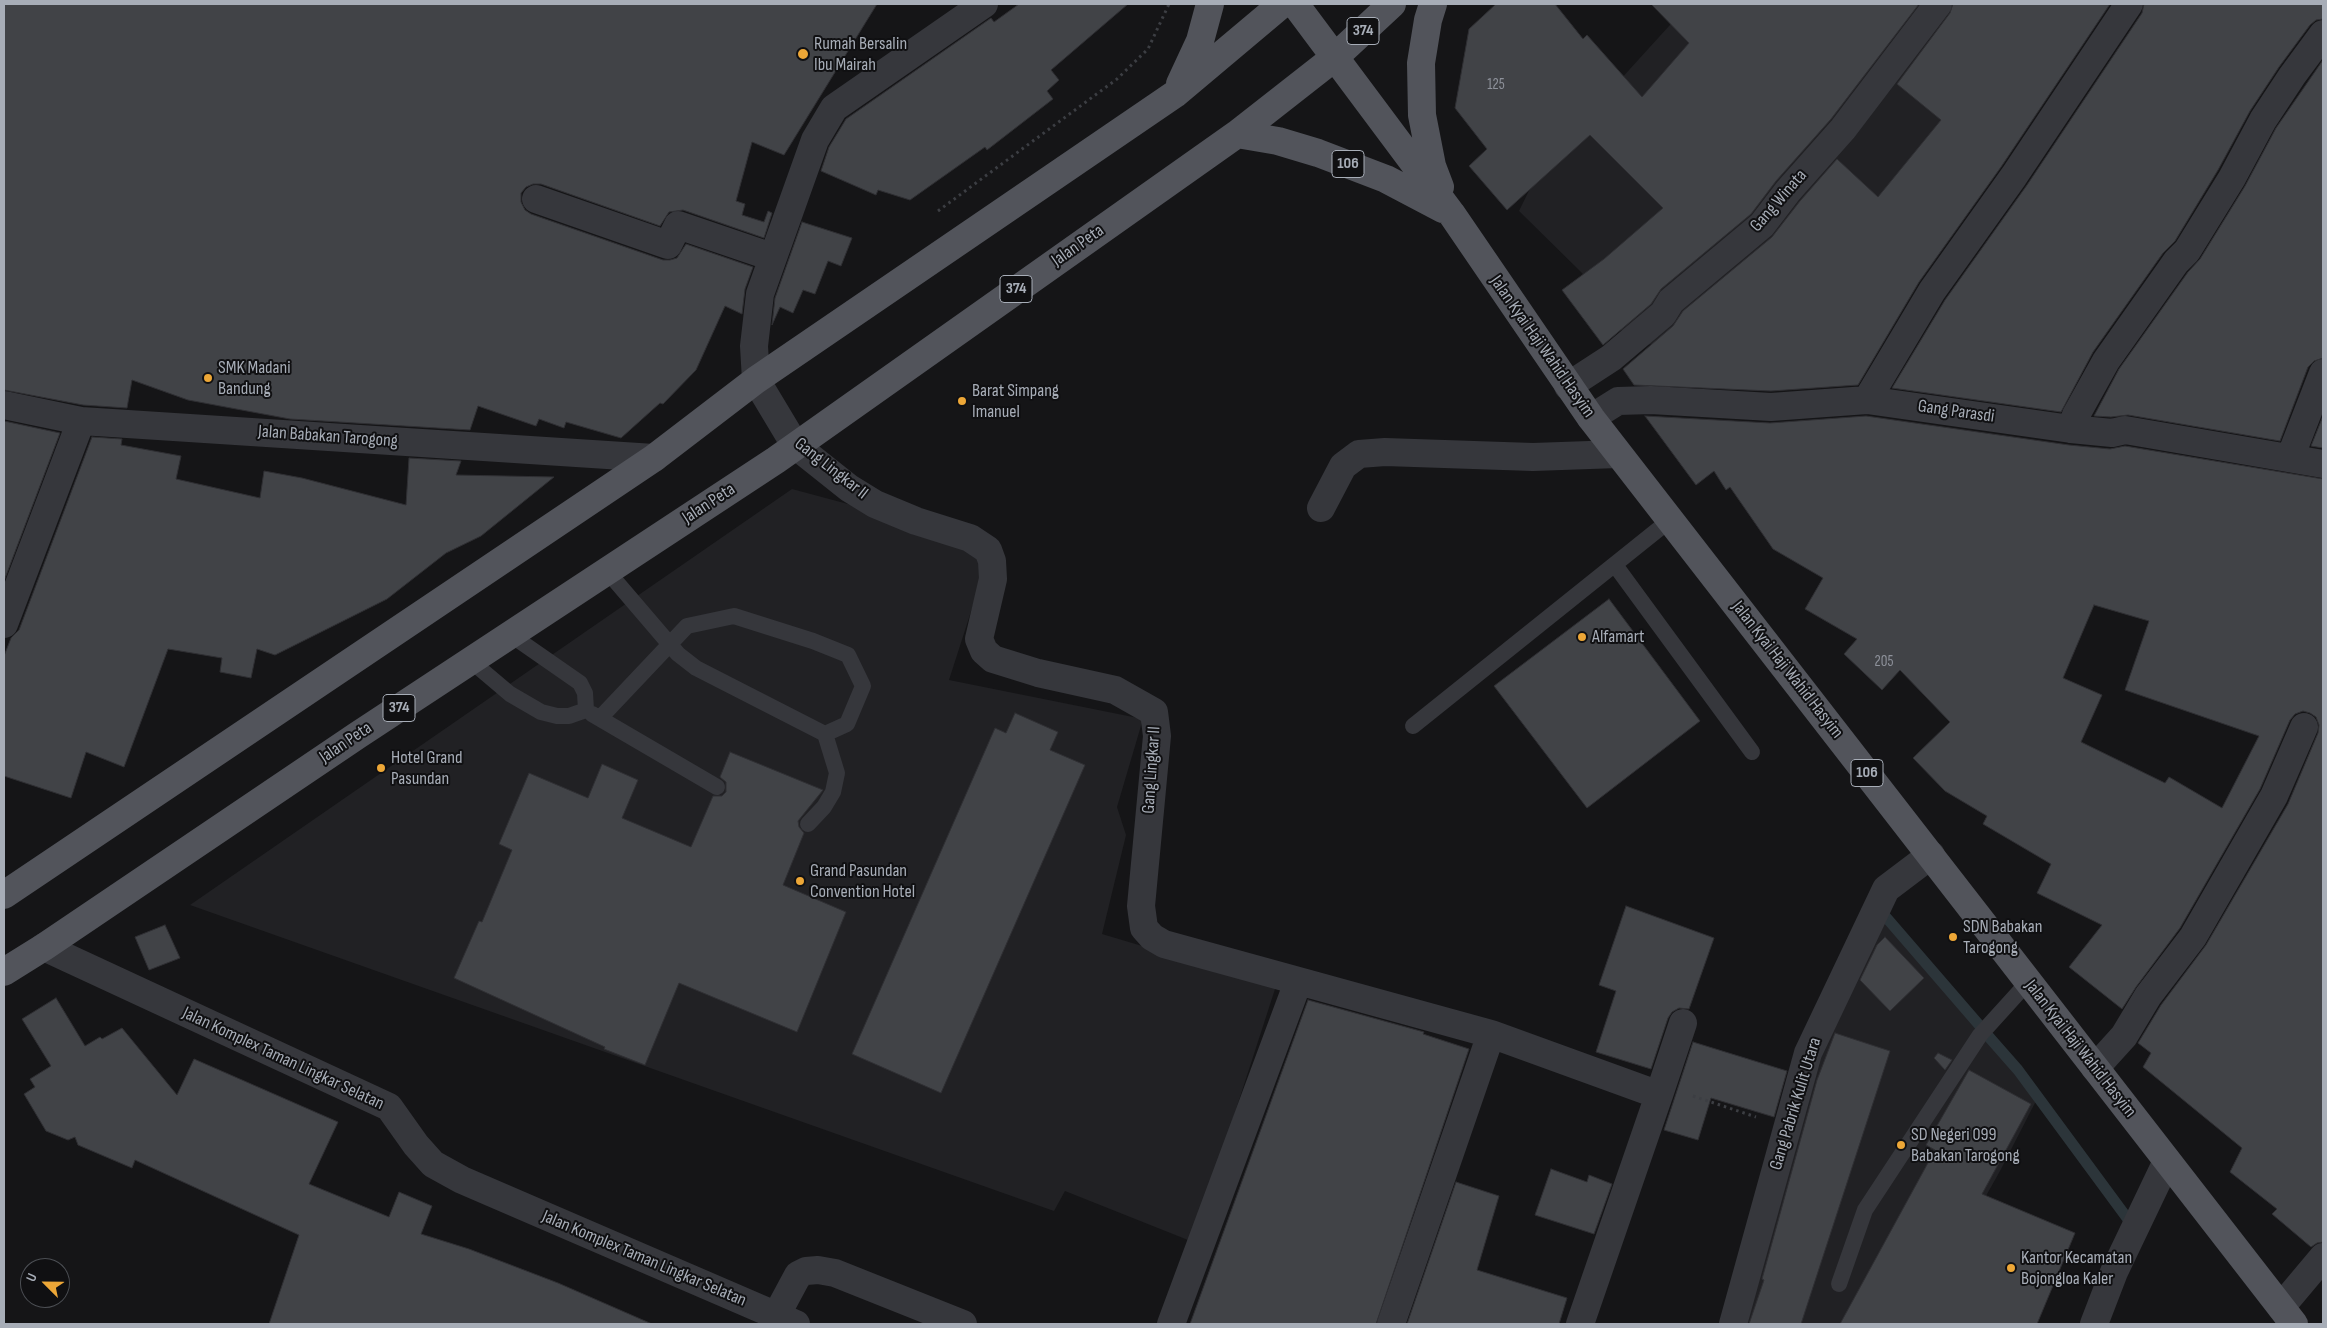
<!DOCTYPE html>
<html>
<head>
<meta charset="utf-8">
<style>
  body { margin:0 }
  #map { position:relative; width:2327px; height:1328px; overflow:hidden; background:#151517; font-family:"Sofia Sans Condensed",sans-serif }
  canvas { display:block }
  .frame { position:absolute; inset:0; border:5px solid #a7adb7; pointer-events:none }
  .north { position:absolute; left:20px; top:1258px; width:50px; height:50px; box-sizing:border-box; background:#101012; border:1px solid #4c4f54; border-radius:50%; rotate:293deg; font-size:14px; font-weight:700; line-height:20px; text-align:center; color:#a7adb7 }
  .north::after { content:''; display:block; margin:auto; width:18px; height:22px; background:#eda737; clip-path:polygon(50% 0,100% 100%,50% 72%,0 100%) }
</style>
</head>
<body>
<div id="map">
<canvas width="2327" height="1328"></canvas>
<div class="frame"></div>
<div class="north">U</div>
</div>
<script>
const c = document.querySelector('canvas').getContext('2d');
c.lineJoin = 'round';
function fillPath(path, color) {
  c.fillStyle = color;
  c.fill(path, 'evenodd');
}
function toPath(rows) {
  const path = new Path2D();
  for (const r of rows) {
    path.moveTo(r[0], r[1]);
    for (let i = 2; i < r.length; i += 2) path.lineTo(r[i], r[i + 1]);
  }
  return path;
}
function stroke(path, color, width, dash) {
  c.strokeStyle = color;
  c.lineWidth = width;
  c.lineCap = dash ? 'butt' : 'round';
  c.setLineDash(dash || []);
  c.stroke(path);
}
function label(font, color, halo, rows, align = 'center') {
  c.font = font + ' "Sofia Sans Condensed",sans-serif';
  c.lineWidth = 4;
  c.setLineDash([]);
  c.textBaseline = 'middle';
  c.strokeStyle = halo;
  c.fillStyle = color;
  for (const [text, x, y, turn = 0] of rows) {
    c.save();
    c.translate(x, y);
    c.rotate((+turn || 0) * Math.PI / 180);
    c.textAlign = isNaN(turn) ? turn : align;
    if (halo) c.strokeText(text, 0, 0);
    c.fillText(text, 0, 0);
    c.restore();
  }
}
const built = toPath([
  [1689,4,2088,4,1871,326,1632,346,1582,273,1519,211,1540,168],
  [792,489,993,543,949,680,1143,719,1117,807,1126,835,1102,934,1276,986,1193,1242,1065,1191,1054,1211,190,905],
  [1891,920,1917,949,2036,1101,2000,1171,1914,1324,1738,1324,1823,1029,1878,921]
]);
const stream = toPath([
  [1885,916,1980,1026],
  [1989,1037,2018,1070,2130,1222]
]);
const building = toPath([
  [4,4,877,4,784,155,752,142,736,201,745,204,742,215,764,222,768,211,772,213,764,238,683,210,669,212,660,226,541,184,533,184,526,187,521,193,521,202,525,210,531,214,663,260,670,260,677,258,686,244,753,267,745,289,742,314,725,306,696,370,663,404,660,403,621,438,566,422,564,428,539,419,536,426,478,406,470,430,290,419,188,400,132,380,127,408,83,405,4,390,4,4],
  [1019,4,1128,4,1051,70,1059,80,1047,91,1053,99,987,150,985,147,910,200,878,190,876,195,821,171,829,147,846,119,991,18,994,22,1019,4],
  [1496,4,1555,4,1583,39,1587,35,1642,97,1689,43,1651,4,1919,4,1831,119,1776,181,1751,214,1661,289,1651,304,1603,345,1562,290,1604,259,1663,208,1590,135,1507,210,1469,166,1487,149,1455,108,1469,29,1496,4],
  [1953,4,2110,4,2001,167,1919,282,1858,385,1771,391,1634,385,1623,369,1673,326,1683,311,1772,237,1800,201,1837,159,1878,197,1941,120,1897,84,1950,13,1953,4],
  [2144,4,2323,4,2323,19,2316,20,2310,25,2279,67,2250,111,2218,170,2175,241,2163,253,2093,352,2061,412,1892,388,1945,300,2027,185,2142,13,2144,4],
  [2323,60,2323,358,2314,361,2308,367,2280,441,2128,415,2111,417,2094,416,2119,369,2188,272,2200,259,2245,186,2276,128,2323,60],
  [802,222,852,238,841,266,828,261,815,294,803,290,793,313,780,307,772,325,775,298,802,222],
  [1645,416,1770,423,1866,416,2069,445,2110,449,2125,446,2323,479,2323,1242,2317,1243,2311,1247,2272,1214,2277,1209,2230,1172,2242,1148,2143,1067,2151,1053,2138,1043,2161,1005,2206,945,2288,804,2318,733,2319,725,2316,717,2310,713,2303,711,2295,714,2290,720,2260,789,2180,928,2136,987,2122,1009,2069,967,2102,925,2037,893,2051,864,1983,824,1987,816,1945,791,1913,758,1950,722,1900,670,1882,690,1844,654,1857,639,1805,609,1823,578,1773,549,1730,487,1726,490,1714,471,1696,485,1645,416],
  [2094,605,2149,621,2125,690,2259,736,2222,808,2169,777,2165,783,2081,742,2102,695,2063,678,2094,605],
  [2323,416,2323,448,2311,446,2323,416],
  [4,421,60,433,4,581,4,421],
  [92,437,122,439,121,445,181,456,176,479,260,498,264,471,302,478,406,505,409,458,461,461,456,475,554,477,481,536,446,553,387,599,275,655,257,649,251,678,220,672,222,658,168,649,124,767,86,752,71,798,4,776,4,656,11,638,19,630,92,437],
  [1609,599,1700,721,1587,808,1494,686,1609,599],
  [1015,713,1058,732,1050,750,1085,765,941,1093,852,1054,995,728,1006,733,1015,713],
  [730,752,823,790,798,821,799,827,804,833,783,885,846,912,797,1032,679,983,645,1065,604,1049,605,1047,454,978,479,921,482,922,512,850,499,844,529,773,588,798,602,764,638,780,622,818,691,847,713,796,722,796,726,792,726,782,720,777,730,752],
  [1626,906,1714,938,1689,1009,1679,1008,1672,1012,1668,1018,1651,1069,1596,1052,1616,991,1599,985,1626,906],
  [165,925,180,958,149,970,135,937,165,925],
  [1885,937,1924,978,1890,1011,1860,980,1877,945,1885,937],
  [56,998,85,1046,100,1037,102,1039,122,1028,177,1095,194,1059,338,1122,309,1184,389,1217,399,1192,432,1206,421,1234,469,1249,558,1283,652,1324,269,1324,299,1235,135,1160,132,1168,78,1145,75,1137,68,1140,46,1131,24,1094,35,1087,30,1079,51,1066,22,1019,56,998],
  [1308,1000,1424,1032,1423,1034,1469,1049,1376,1324,1190,1324,1308,1000],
  [1835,1033,1890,1051,1801,1324,1749,1324,1764,1280,1762,1279,1817,1080,1835,1033],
  [1693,1042,1787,1071,1774,1117,1711,1098,1698,1140,1664,1130,1693,1042],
  [1938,1053,1952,1060,1945,1070,1934,1058,1938,1053],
  [1969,1070,2031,1104,1982,1194,2075,1233,2037,1324,1840,1324,1935,1150,1926,1145,1969,1070],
  [1551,1169,1587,1182,1589,1175,1612,1184,1594,1234,1535,1215,1551,1169],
  [1456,1182,1499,1196,1477,1270,1567,1298,1559,1324,1407,1324,1456,1182]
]);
const path = toPath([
  [938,211,1117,79,1148,49,1169,4],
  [1693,1096,1756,1117]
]);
const lane = toPath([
  [1615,565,1752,752],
  [607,571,678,654,696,668,825,734,837,773,833,792,824,807,808,824],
  [471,661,510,694,541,712,557,716,569,716,586,710,585,693,580,683,511,635],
  [592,714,717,787],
  [600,718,687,626,734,616,813,641,848,655,863,686,847,724,825,734],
  [1413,726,1670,520],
  [1839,1284,1865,1210,1980,1035,2028,982]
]);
const street = toPath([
  [984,4,834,108,815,140,760,294,754,346,756,380,795,445,849,488,875,504,916,521,970,538,988,550,992,561,993,579,979,639,984,651,993,659,1038,673,1115,690,1154,712,1157,736,1141,906,1144,928,1152,937,1164,944,1491,1034,1659,1095,1580,1324],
  [536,199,668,245,678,225,772,257],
  [1568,386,1611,358,1663,314,1671,301,1762,225,1788,191,1843,129,1938,4],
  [1867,400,1932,291,2014,176,2129,4],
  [4,405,81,421,654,458],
  [1591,418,1618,401,1651,400,1771,407,1867,400,2071,429,2112,433,2125,430,2323,464],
  [2071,429,2076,415,2106,361,2176,262,2187,251,2232,178,2263,120,2292,76,2323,34],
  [2290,458,2323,373],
  [1321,508,1343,466,1359,454,1385,452,1533,457,1618,454],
  [4,624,81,421],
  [44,947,389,1107,416,1145,433,1164,462,1180,796,1324],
  [2095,1068,2124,1036,2148,996,2193,937,2274,796,2304,727],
  [1659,1095,1683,1023],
  [2281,1307,2323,1257],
  [776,1316,798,1275,806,1271,818,1270,835,1273,963,1324],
  [1171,1324,1298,982],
  [1391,1324,1491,1034],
  [1733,1324,1808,1053,1886,889,1931,855],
  [2094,1324,2114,1272,2167,1161]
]);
const primary = toPath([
  [1295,4,1451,213,1591,418,2294,1324],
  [1433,4,1428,20,1421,63,1422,115,1432,166,1440,187],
  [1180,84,1200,41,1210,4],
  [1237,134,1278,141,1318,153,1386,179,1443,209],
  [4,895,654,458,756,380,1175,94,1282,4],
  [4,972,44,947,358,735,776,460,1237,134,1334,58,1392,4]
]);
const markers = [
  [803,54,6,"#eda737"],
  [208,378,5,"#eda737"],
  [962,401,5,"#eda737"],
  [1582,637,5,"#eda737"],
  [381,768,5,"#eda737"],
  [800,881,5,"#eda737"],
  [1953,937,5,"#eda737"],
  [1901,1145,5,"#eda737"],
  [2011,1268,5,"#eda737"]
];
const numberNames = [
  ["125",1496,85],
  ["205",1884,662]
];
const shields = [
  [1363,31,32],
  [1348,164,32],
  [1016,289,32],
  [399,708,32],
  [1867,773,32]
];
const shieldNames = [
  ["374",1363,31],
  ["106",1348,164],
  ["374",1016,289],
  ["374",399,708],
  ["106",1867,773]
];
const poiNames = [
  ["Rumah Bersalin",814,44],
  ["Ibu Mairah",814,65],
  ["SMK Madani",218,368],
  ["Bandung",218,389],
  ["Barat Simpang",972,391],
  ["Imanuel",972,412],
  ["Alfamart",1592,637],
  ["Hotel Grand",391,758],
  ["Pasundan",391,779],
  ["Grand Pasundan",810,871],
  ["Convention Hotel",810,892],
  ["SDN Babakan",1963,927],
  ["Tarogong",1963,948],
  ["SD Negeri 099",1911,1135],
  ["Babakan Tarogong",1911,1156],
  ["Kantor Kecamatan",2021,1258],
  ["Bojongloa Kaler",2021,1279]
];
const streetNames = [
  ["Gang Winata",1779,201,-49],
  ["Jalan Peta",1078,246,-35],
  ["Jalan Kyai Haji Wahid Hasyim",1542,347,55],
  ["Gang Parasdi",1956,412,8],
  ["Jalan Babakan Tarogong",328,437,4],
  ["Gang Lingkar II",831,469,38],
  ["Jalan Peta",709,504,-33],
  ["Jalan Kyai Haji Wahid Hasyim",1787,670,52],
  ["Jalan Peta",346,743,-34],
  ["Gang Lingkar II",1152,770,-86],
  ["Jalan Kyai Haji Wahid Hasyim",2080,1049,52],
  ["Jalan Komplex Taman Lingkar Selatan",283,1059,25],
  ["Gang Pabrik Kulit Utara",1796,1104,-73],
  ["Jalan Komplex Taman Lingkar Selatan",644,1259,23]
];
fillPath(built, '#212124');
stroke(stream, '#2c353a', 11);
fillPath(building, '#414347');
stroke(building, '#2f2f33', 1);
stroke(path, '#3c3e43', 3, [2.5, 4]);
stroke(lane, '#36373c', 16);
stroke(street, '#36373c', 28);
stroke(primary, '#52545b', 28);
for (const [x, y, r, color] of markers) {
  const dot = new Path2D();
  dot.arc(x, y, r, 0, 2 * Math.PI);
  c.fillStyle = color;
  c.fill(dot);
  stroke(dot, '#101012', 2);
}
label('15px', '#8e929b', null, numberNames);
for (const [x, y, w] of shields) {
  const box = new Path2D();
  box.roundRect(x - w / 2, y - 13.5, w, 27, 4);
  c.fillStyle = '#101012';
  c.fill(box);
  stroke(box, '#a7adb7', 1);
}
label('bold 16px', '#a7adb7', null, shieldNames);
label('18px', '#a7adb7', '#101012', poiNames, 'left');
label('18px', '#a7adb7', '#101012', streetNames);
</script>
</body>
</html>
